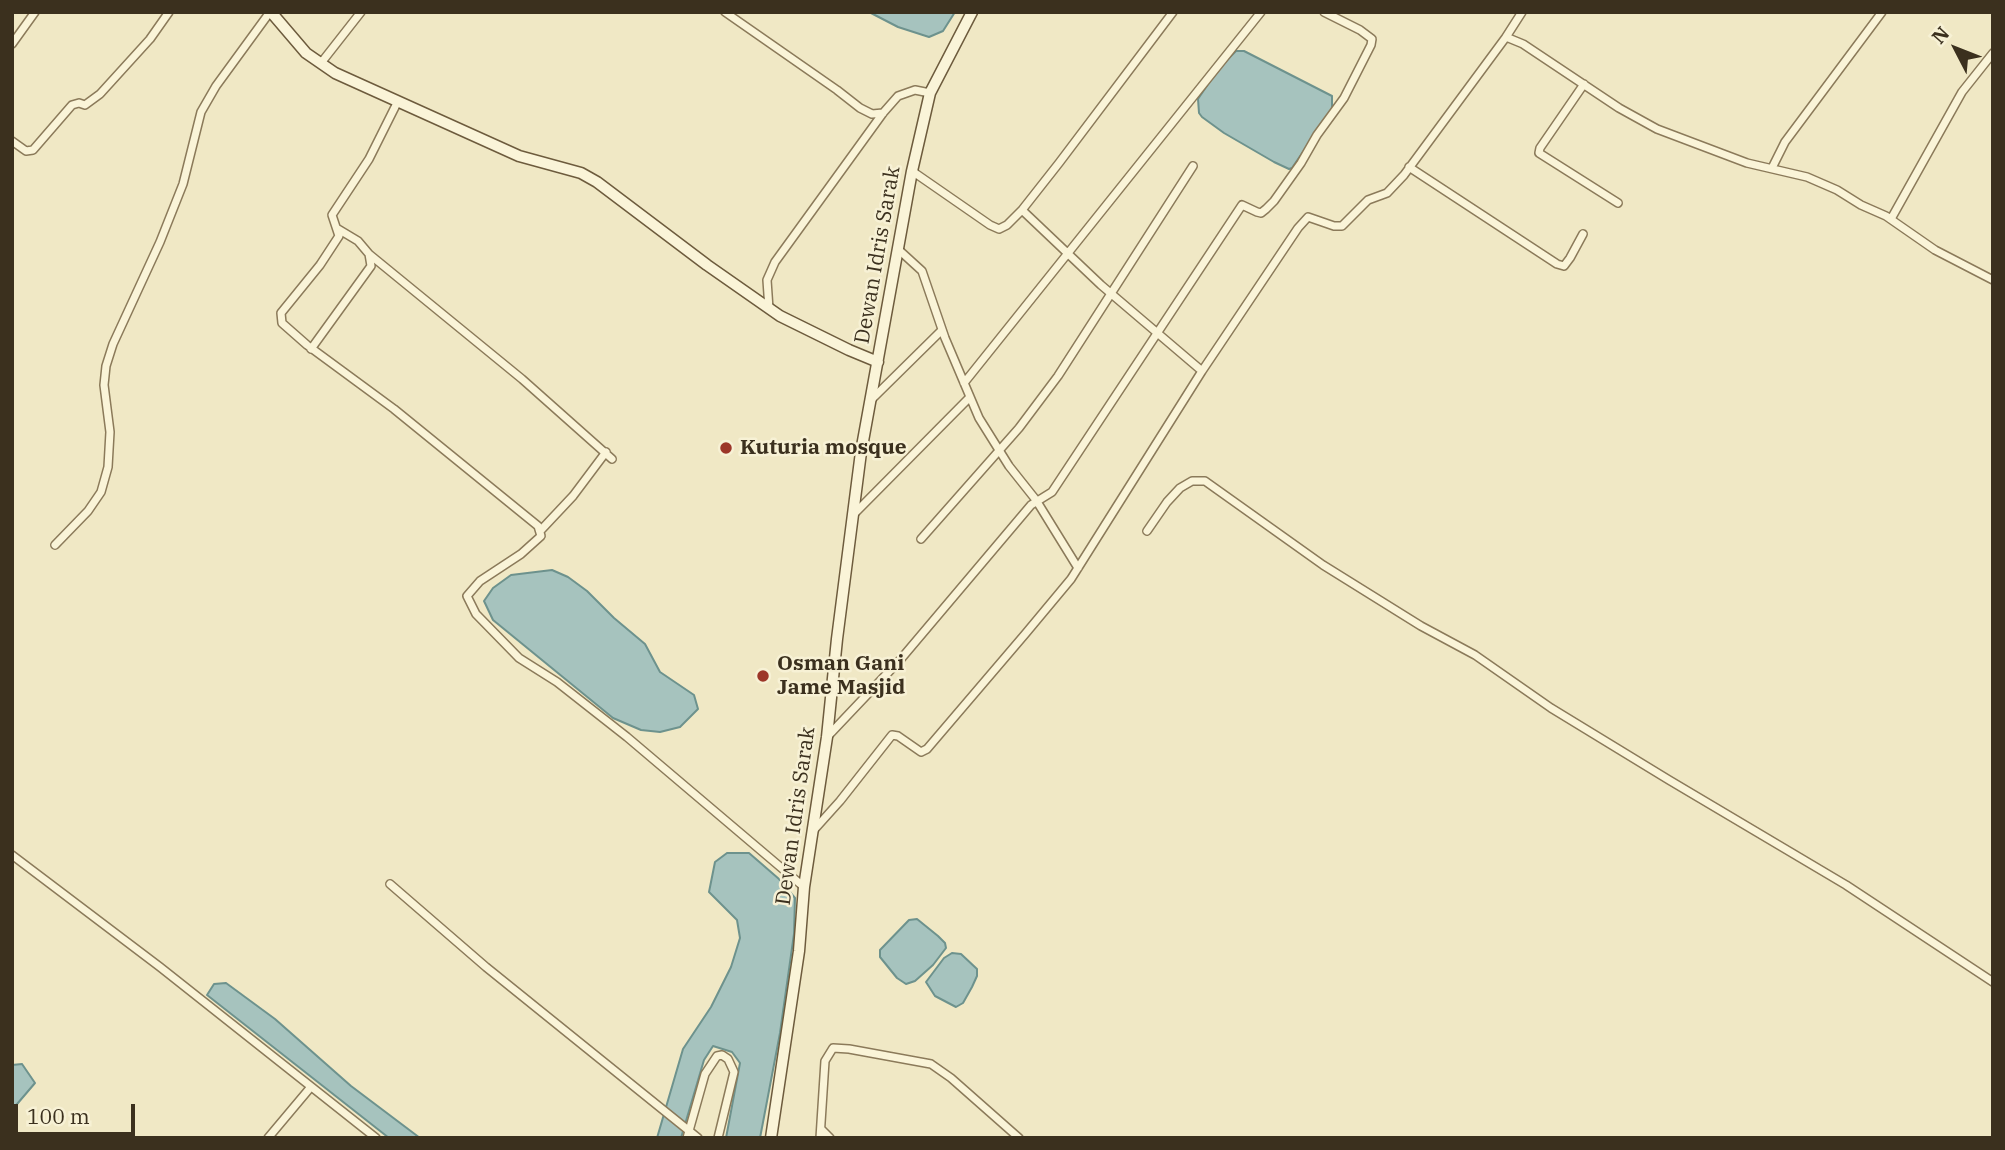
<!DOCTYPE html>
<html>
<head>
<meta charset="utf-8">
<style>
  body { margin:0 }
  #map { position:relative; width:2005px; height:1150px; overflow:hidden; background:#f0e8c5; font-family:"IBM Plex Serif",serif }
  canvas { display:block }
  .frame { position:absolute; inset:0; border:14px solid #3b301e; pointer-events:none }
  .north { position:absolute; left:1921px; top:14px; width:70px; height:70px; -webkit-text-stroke:5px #f7f1d5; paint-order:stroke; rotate:312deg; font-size:19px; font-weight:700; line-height:28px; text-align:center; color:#3b301e }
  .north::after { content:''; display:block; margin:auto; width:24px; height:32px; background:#3b301e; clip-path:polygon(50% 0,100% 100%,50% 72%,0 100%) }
  .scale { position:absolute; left:14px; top:1104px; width:121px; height:32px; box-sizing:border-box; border:4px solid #3b301e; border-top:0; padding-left:9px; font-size:21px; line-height:24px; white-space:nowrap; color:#3b301e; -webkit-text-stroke:5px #f7f1d5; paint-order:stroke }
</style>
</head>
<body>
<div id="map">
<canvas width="2005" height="1150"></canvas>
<div class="frame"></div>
<div class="north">N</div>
<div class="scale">100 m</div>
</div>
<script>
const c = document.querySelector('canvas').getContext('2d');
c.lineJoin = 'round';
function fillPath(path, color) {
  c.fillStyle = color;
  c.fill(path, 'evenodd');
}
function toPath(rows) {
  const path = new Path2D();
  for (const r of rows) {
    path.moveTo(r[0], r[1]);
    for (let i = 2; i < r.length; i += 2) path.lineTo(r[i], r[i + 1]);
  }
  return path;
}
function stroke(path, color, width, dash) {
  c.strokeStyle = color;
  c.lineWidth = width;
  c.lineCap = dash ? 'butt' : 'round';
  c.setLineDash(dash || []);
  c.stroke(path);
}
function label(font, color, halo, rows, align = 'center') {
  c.font = font + ' "IBM Plex Serif",serif';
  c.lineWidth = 5;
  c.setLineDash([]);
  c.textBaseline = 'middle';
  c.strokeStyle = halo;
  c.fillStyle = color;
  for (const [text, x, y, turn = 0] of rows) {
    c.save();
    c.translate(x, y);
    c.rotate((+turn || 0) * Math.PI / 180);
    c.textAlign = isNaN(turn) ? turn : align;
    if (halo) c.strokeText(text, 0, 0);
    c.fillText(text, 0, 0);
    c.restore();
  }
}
const water = toPath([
  [869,12,955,12,943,31,929,37,898,27,869,12],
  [1236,51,1244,51,1332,96,1332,109,1292,168,1289,169,1274,162,1224,133,1202,117,1199,113,1198,99,1219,68,1236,51],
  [552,570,568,577,587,591,614,618,645,644,660,672,694,695,698,709,680,727,660,732,641,730,613,718,493,620,484,601,493,588,511,575,552,570],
  [727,853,749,853,779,879,795,898,794,934,780,1033,760,1138,726,1138,740,1063,732,1052,713,1046,704,1060,681,1138,657,1138,683,1049,711,1007,731,967,740,938,737,920,709,892,715,862,727,853],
  [917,919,938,936,945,943,946,948,933,965,915,981,906,984,897,978,880,957,880,950,909,920,917,919],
  [952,953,961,954,977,969,977,976,972,987,963,1003,956,1007,935,996,926,982,944,958,952,953],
  [226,983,275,1019,351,1086,420,1138,389,1138,207,995,214,984,226,983],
  [22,1064,35,1083,12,1110,12,1065,22,1064]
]);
const street = toPath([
  [725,12,837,90,860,108,872,114,883,113],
  [1506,37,1522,12],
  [12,44,35,12],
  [321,63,361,12],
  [1584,84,1540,148,1539,153,1618,203],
  [398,101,369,159,332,215,339,236,320,265,281,313,282,323,307,345,394,409,538,526,541,536,521,554,480,581,467,596,476,614,519,658,557,682,627,737,804,887],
  [12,141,26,151,33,150,72,105,79,103,85,105,100,94,150,39,169,12],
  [1409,167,1557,264,1564,266,1570,258,1583,234],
  [1772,168,1785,142,1882,12],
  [912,171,990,225,999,229,1007,225,1022,210,1059,163,1173,12],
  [1022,210,1101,285,1202,371,1298,228,1308,217,1334,226,1342,226,1368,200,1387,193,1404,175,1506,37,1523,44,1619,108,1657,129,1747,163,1807,177,1837,190,1861,205,1886,216,1935,250,1993,280],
  [1891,219,1962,92,1993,53],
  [899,250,922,271,945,338,979,418,1009,466,1036,500,1078,568],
  [369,254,522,379,612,459],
  [769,309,767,280,775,262,883,113,898,96,915,90,930,93],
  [311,349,371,266,369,254,358,241,338,229],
  [964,383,1261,12],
  [872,399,942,330],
  [853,515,970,397],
  [541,530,573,496,606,452],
  [1147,531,1167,502,1180,488,1192,481,1205,481,1323,565,1421,626,1475,655,1551,708,1669,780,1846,885,1993,982],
  [921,539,1019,428,1058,376,1193,166],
  [55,545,88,511,101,492,108,467,110,432,104,385,106,366,113,344,160,242,183,184,201,112,216,86,270,12],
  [827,737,900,660,1031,505,1052,492,1242,205,1257,212,1261,213,1266,209,1274,201,1301,163,1317,135,1344,98,1371,45,1372,39,1360,30,1324,12],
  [813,831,840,801,892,735,898,736,921,752,927,749,1026,633,1071,579,1202,371],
  [12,855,160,967,376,1138],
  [390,884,486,967,698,1138],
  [821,1129,830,1138],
  [268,1138,310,1088],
  [687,1138,705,1074,717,1056,722,1055,728,1059,734,1072,718,1138],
  [820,1138,825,1061,833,1048,849,1049,931,1064,951,1078,1019,1138]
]);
const secondary = toPath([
  [271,12,306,53,335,73,519,156,581,173,597,182,707,265,780,316,849,350,878,362],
  [771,1138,799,951,804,887,827,737,837,639,861,452,912,171,930,93,972,12]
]);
const markers = [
  [726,448,7,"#9c3628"],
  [763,676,7,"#9c3628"]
];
const streetNames = [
  ["Dewan Idris Sarak",878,255,-80],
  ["Dewan Idris Sarak",796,816,-82]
];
const poiNames = [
  ["Kuturia mosque",740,448],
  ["Osman Gani",777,664],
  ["Jame Masjid",777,688]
];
fillPath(water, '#a6c3be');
stroke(water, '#6d928d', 2);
stroke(street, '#8b7a5a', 10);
stroke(secondary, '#6d5b3d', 13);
stroke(street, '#faf4d8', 7);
stroke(secondary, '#faf4d8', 10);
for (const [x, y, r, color] of markers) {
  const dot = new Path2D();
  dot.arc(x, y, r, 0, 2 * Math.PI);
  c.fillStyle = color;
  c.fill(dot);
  stroke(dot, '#f7f1d5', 2.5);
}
label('21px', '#3b301e', '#f7f1d5', streetNames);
label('bold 21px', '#3b301e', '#f7f1d5', poiNames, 'left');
</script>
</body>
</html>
